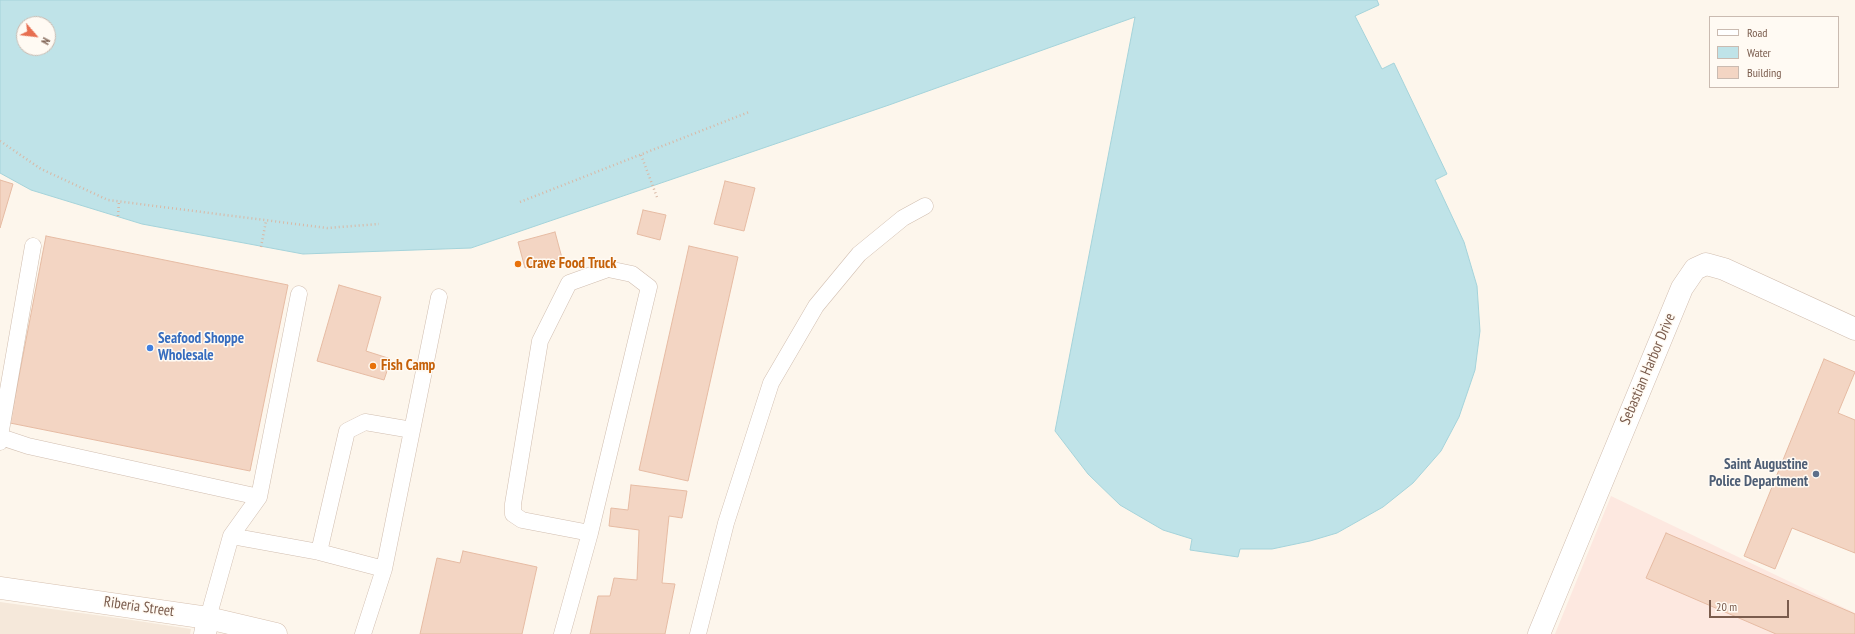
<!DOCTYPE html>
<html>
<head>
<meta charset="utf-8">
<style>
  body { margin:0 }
  #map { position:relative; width:1855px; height:634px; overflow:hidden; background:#fdf6ec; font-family:"PT Sans Narrow",sans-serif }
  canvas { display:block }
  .legend { position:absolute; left:1709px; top:16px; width:130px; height:72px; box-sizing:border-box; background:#fffaf3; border:1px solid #cabbb1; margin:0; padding:5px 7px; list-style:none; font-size:12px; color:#7a5c4d }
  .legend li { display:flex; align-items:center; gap:8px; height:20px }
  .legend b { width:20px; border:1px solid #cabbb1 }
  .north { position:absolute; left:16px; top:16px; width:40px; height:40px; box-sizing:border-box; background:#fffaf3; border:1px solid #cabbb1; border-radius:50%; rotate:118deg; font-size:11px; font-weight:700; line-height:16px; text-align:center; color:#7a5c4d }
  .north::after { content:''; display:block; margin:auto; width:14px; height:18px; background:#e76f51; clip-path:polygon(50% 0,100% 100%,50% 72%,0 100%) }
  .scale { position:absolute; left:1709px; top:600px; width:80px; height:18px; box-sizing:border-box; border:2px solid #7a5c4d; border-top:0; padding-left:5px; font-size:12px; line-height:14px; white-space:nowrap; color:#7a5c4d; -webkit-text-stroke:3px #fffaf3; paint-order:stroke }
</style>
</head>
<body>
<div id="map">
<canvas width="1855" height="634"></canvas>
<ul class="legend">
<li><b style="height:5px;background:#fff"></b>Road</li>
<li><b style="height:11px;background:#bfe3e8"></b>Water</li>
<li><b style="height:11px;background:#f3d5c3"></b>Building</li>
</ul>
<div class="north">N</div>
<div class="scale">20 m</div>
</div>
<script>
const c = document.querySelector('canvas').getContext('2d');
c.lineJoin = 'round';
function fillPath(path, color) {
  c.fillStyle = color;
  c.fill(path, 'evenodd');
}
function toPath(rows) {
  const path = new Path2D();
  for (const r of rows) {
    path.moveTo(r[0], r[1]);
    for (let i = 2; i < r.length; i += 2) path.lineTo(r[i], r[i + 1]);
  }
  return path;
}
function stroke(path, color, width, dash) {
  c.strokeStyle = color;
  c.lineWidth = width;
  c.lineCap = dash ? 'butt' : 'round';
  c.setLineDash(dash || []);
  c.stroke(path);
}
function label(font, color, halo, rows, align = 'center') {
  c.font = font + ' "PT Sans Narrow",sans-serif';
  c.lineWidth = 3;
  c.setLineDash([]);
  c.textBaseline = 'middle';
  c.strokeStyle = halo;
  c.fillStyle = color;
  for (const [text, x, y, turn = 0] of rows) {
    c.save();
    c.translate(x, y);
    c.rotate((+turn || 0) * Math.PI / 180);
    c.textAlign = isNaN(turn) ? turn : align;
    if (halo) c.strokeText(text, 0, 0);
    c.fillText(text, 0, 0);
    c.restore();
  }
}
const residential = toPath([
  [0,602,125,619,191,629,190,634,0,634]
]);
const commercial = toPath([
  [1611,496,1855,613,1855,634,1555,634]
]);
const water = toPath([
  [0,0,1377,0,1379,5,1355,16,1382,69,1394,63,1447,174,1435,180,1464,242,1477,286,1480,331,1475,370,1459,417,1441,451,1413,483,1383,507,1337,533,1310,541,1272,549,1240,549,1238,557,1190,550,1192,539,1163,530,1120,505,1088,474,1055,431,1135,17,889,105,471,248,303,254,142,224,31,190,0,173,0,0],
  [24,24,48,24,48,48,24,48,24,24]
]);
const building = toPath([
  [0,180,13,184,0,228,0,180],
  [725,181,755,188,744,231,714,224,725,181],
  [643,210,666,215,660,240,637,234,643,210],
  [555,232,562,258,525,268,518,242,555,232],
  [46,236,288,285,250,471,10,423,46,236],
  [689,246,738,257,688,481,639,470,689,246],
  [339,285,381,297,366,351,391,359,384,380,317,361,339,285],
  [1824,359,1855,372,1838,413,1855,420,1855,553,1792,528,1775,569,1744,556,1824,359],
  [631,485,687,491,682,518,669,516,662,583,675,584,665,634,590,634,598,596,610,596,614,578,637,580,639,530,609,526,611,508,628,510,631,485],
  [1666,533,1855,614,1855,634,1776,634,1646,578,1666,533],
  [463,551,537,567,522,634,420,634,437,558,460,563,463,551]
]);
const path = toPath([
  [0,141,41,169,108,200,327,228,379,224],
  [641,155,657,197],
  [520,202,749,112],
  [118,216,119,202],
  [261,247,266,221]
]);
const lane = toPath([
  [0,436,33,246],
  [0,442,1,437,28,446,259,497,231,536,208,618],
  [259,497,299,294],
  [231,536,319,552],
  [384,569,319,552,347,431,365,422,412,430],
  [363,634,384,569,439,297],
  [562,634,590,533,649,287,632,274,608,269,569,283,540,341,513,504,513,514,522,520,590,533],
  [698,634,726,523,771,383,816,306,859,254,903,218,925,206]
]);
const street = toPath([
  [205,634,208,618],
  [1539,634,1682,288,1695,269,1706,264,1724,269,1855,329]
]);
const secondary = toPath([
  [0,588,208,618,276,634]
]);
const markers = [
  [518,264,4,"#e8710a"],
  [150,348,4,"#3f7fe0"],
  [373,366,4,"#e8710a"],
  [1816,474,4,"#5c6f8a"]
];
const foodNames = [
  ["Crave Food Truck",526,264],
  ["Fish Camp",381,366]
];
const shopNames = [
  ["Seafood Shoppe",158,339],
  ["Wholesale",158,356]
];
const streetNames = [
  ["Sebastian Harbor Drive",1648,369,-67],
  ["Riberia Street",139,607,8]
];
const serviceNames = [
  ["Saint Augustine",1808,465],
  ["Police Department",1808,482]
];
fillPath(residential, '#f5e8da');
fillPath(commercial, '#fde8e0');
fillPath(water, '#bfe3e8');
stroke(water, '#a5d3da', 1);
fillPath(building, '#f3d5c3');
stroke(building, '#e6bba3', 1);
stroke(lane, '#d1beb0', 17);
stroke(street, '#d1beb0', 23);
stroke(secondary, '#d6c0b0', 23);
stroke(path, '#d9b8a5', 2.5, [1, 3]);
stroke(lane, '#fff', 16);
stroke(street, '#fff', 22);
stroke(secondary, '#fff', 22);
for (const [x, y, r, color] of markers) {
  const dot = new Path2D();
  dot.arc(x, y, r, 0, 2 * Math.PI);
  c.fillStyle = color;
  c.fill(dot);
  stroke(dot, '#fffaf3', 1.5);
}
label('bold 15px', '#c56008', '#fffaf3', foodNames, 'left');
label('bold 15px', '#366cbe', '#fffaf3', shopNames, 'left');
label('15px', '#7a5c4d', '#fffaf3', streetNames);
label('bold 15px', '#4e5e75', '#fffaf3', serviceNames, 'right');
</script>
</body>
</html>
